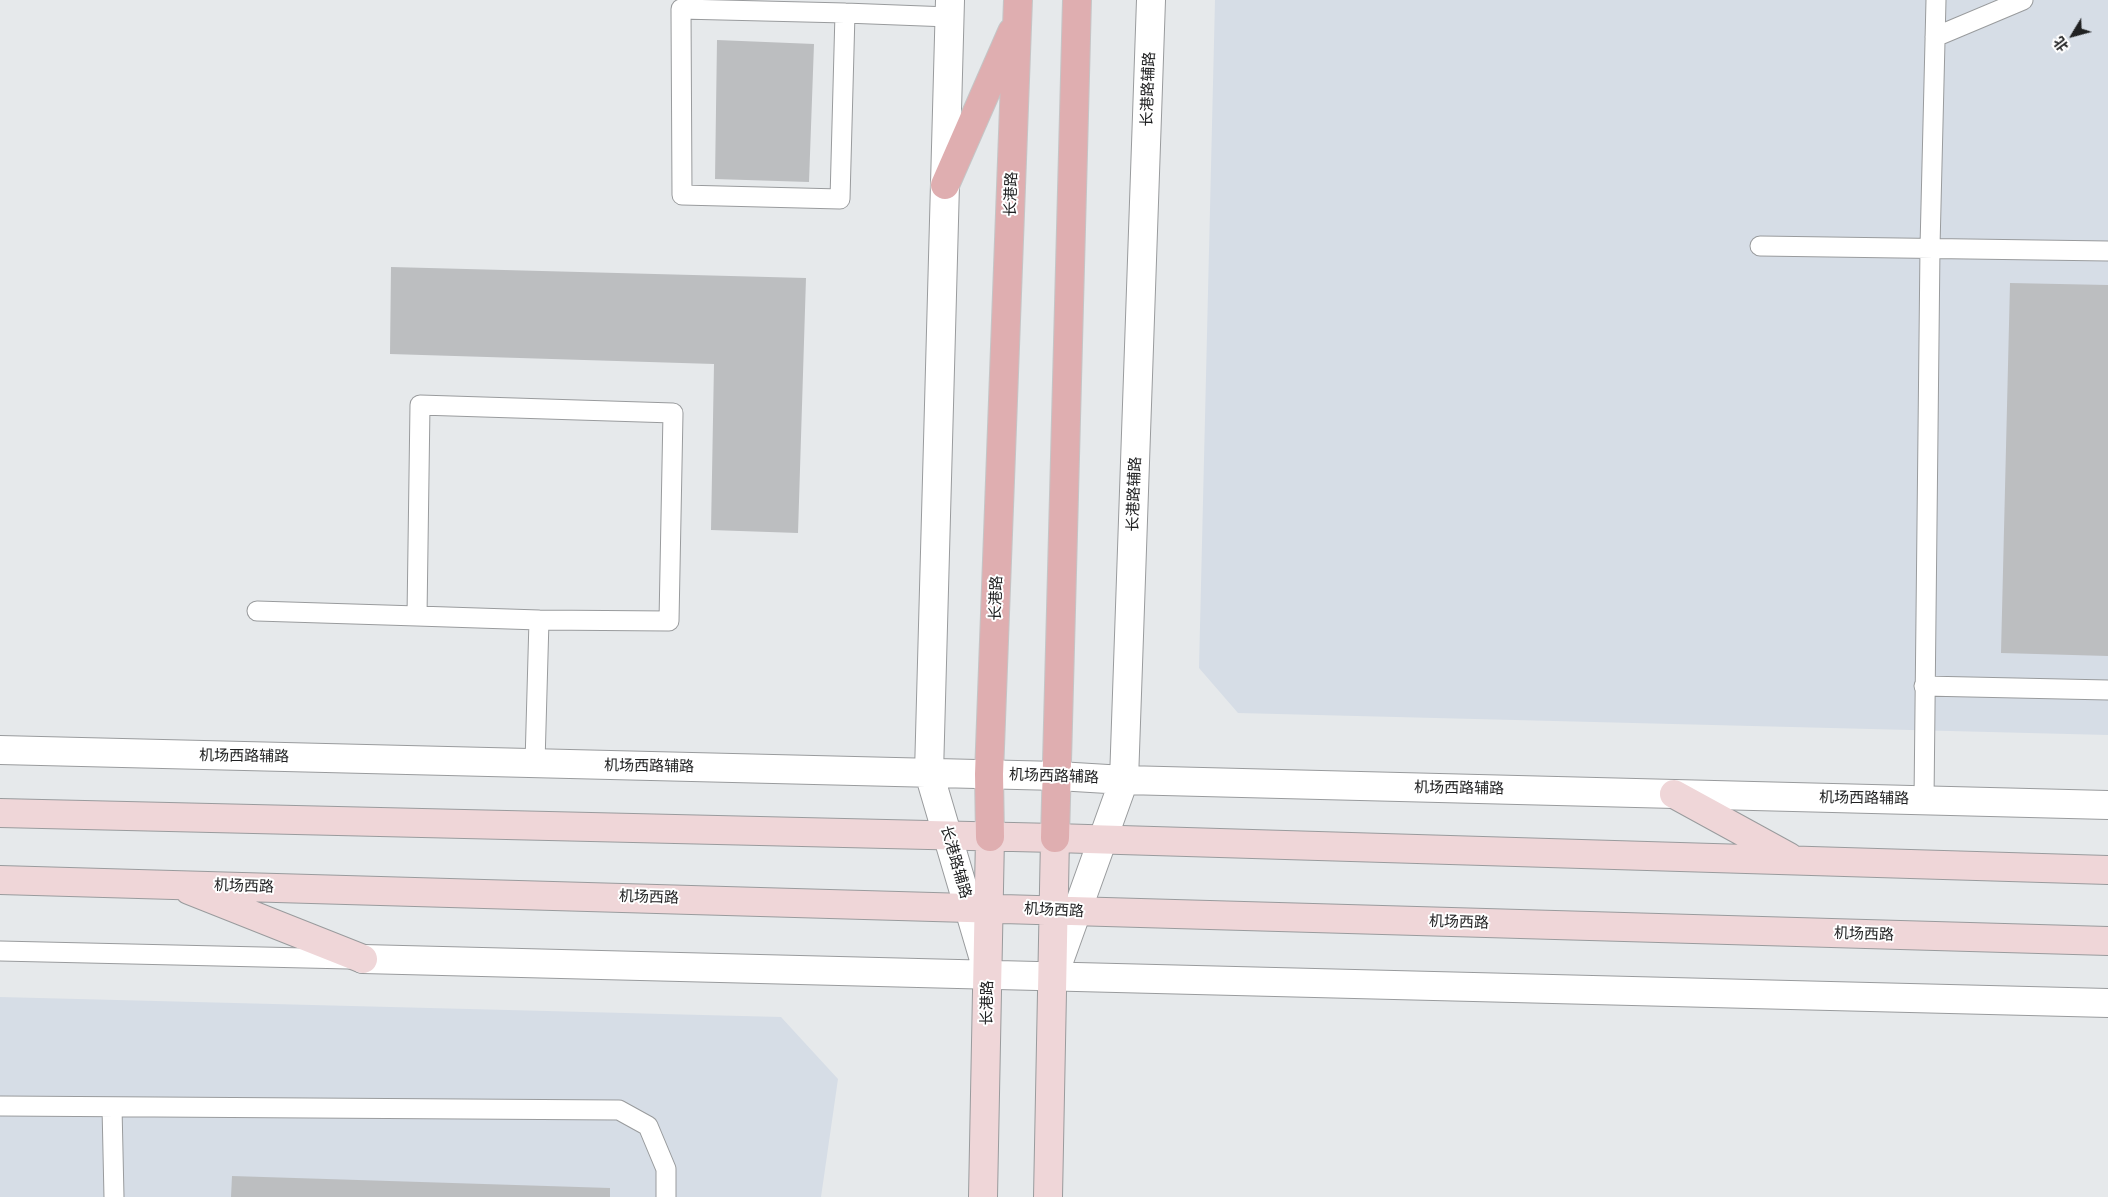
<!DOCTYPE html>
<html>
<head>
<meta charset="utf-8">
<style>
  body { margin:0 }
  #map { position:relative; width:2108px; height:1197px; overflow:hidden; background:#e6e9eb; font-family:Lato,"Noto Sans SC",sans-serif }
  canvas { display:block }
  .north { position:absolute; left:2048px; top:10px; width:50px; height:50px; -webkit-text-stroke:4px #fff; paint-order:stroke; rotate:233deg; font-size:14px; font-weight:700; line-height:20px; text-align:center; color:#202122 }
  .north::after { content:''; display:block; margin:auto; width:18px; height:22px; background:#202122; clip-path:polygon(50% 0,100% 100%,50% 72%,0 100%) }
</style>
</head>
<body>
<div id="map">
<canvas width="2108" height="1197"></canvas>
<div class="north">北</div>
</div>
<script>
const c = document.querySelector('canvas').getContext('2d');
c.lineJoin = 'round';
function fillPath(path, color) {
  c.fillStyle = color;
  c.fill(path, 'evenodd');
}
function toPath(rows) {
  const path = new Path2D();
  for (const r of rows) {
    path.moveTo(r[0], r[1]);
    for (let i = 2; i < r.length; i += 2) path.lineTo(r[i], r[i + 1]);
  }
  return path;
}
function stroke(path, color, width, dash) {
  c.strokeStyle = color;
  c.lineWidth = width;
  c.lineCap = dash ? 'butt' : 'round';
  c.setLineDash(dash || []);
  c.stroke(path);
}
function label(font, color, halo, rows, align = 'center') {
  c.font = font + ' Lato,"Noto Sans SC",sans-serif';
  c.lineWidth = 4;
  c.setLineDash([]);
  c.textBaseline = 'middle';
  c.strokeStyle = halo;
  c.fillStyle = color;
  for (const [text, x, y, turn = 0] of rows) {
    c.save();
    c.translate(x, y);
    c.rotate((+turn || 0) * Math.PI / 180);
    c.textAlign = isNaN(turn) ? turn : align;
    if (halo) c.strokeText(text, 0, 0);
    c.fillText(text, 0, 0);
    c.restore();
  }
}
const built = toPath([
  [1215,0,2108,0,2108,735,1238,713,1199,668],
  [0,997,781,1017,838,1079,821,1197,0,1197]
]);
const building = toPath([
  [717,40,814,44,809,182,715,179],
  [391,267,806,278,798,533,711,530,714,364,390,354],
  [2010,283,2108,285,2108,656,2001,653],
  [232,1176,610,1188,610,1197,231,1197]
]);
const lane = toPath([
  [845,13,840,199,682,195,681,9,845,13,949,17],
  [1935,37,2023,0],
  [1760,246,2108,251],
  [257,611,417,616],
  [1924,686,2108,690],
  [535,763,539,620,669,621,673,413,420,405,417,616,539,620],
  [1924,800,1930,247,1936,0],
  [0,951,349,959],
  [0,1106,619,1110,648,1126,666,1169,666,1197],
  [112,1107,114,1197]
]);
const street = toPath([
  [950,0,929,773,985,963],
  [0,750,1058,776,1124,780,2108,805],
  [363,959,2108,1003],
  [1054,975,1124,780,1151,0]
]);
const secondary = toPath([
  [1674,794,1789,857],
  [0,813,1055,838,2108,870],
  [0,880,2108,941],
  [189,890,363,959],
  [983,1197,990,837],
  [1048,1197,1055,838]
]);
const primary = toPath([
  [945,185,1012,32],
  [990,837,989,774,1018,0],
  [1055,838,1077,0]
]);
const streetNames = [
  ["长港路辅路",1148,89,-88],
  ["长港路",1011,194,-88],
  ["长港路辅路",1134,494,-88],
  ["长港路",996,598,-88],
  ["机场西路辅路",244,756,1],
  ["机场西路辅路",649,766,1],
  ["机场西路辅路",1054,776,2],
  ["机场西路辅路",1459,788,1],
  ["机场西路辅路",1864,798,1],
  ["长港路辅路",956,862,74],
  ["机场西路",244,886,2],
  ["机场西路",649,897,2],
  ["机场西路",1054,910,3],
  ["机场西路",1459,922,2],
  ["机场西路",1864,934,2],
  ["长港路",987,1003,-89]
];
fillPath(built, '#d6dde6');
fillPath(building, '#bcbec0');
stroke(lane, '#999b9d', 21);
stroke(street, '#999b9d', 30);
stroke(secondary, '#999b9d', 30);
stroke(primary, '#c5c5c6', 30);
stroke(lane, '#fff', 19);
stroke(street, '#fff', 28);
stroke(secondary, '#efd6d8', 28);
stroke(primary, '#dfaeb0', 28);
label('15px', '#202122', '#fff', streetNames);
</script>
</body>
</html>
